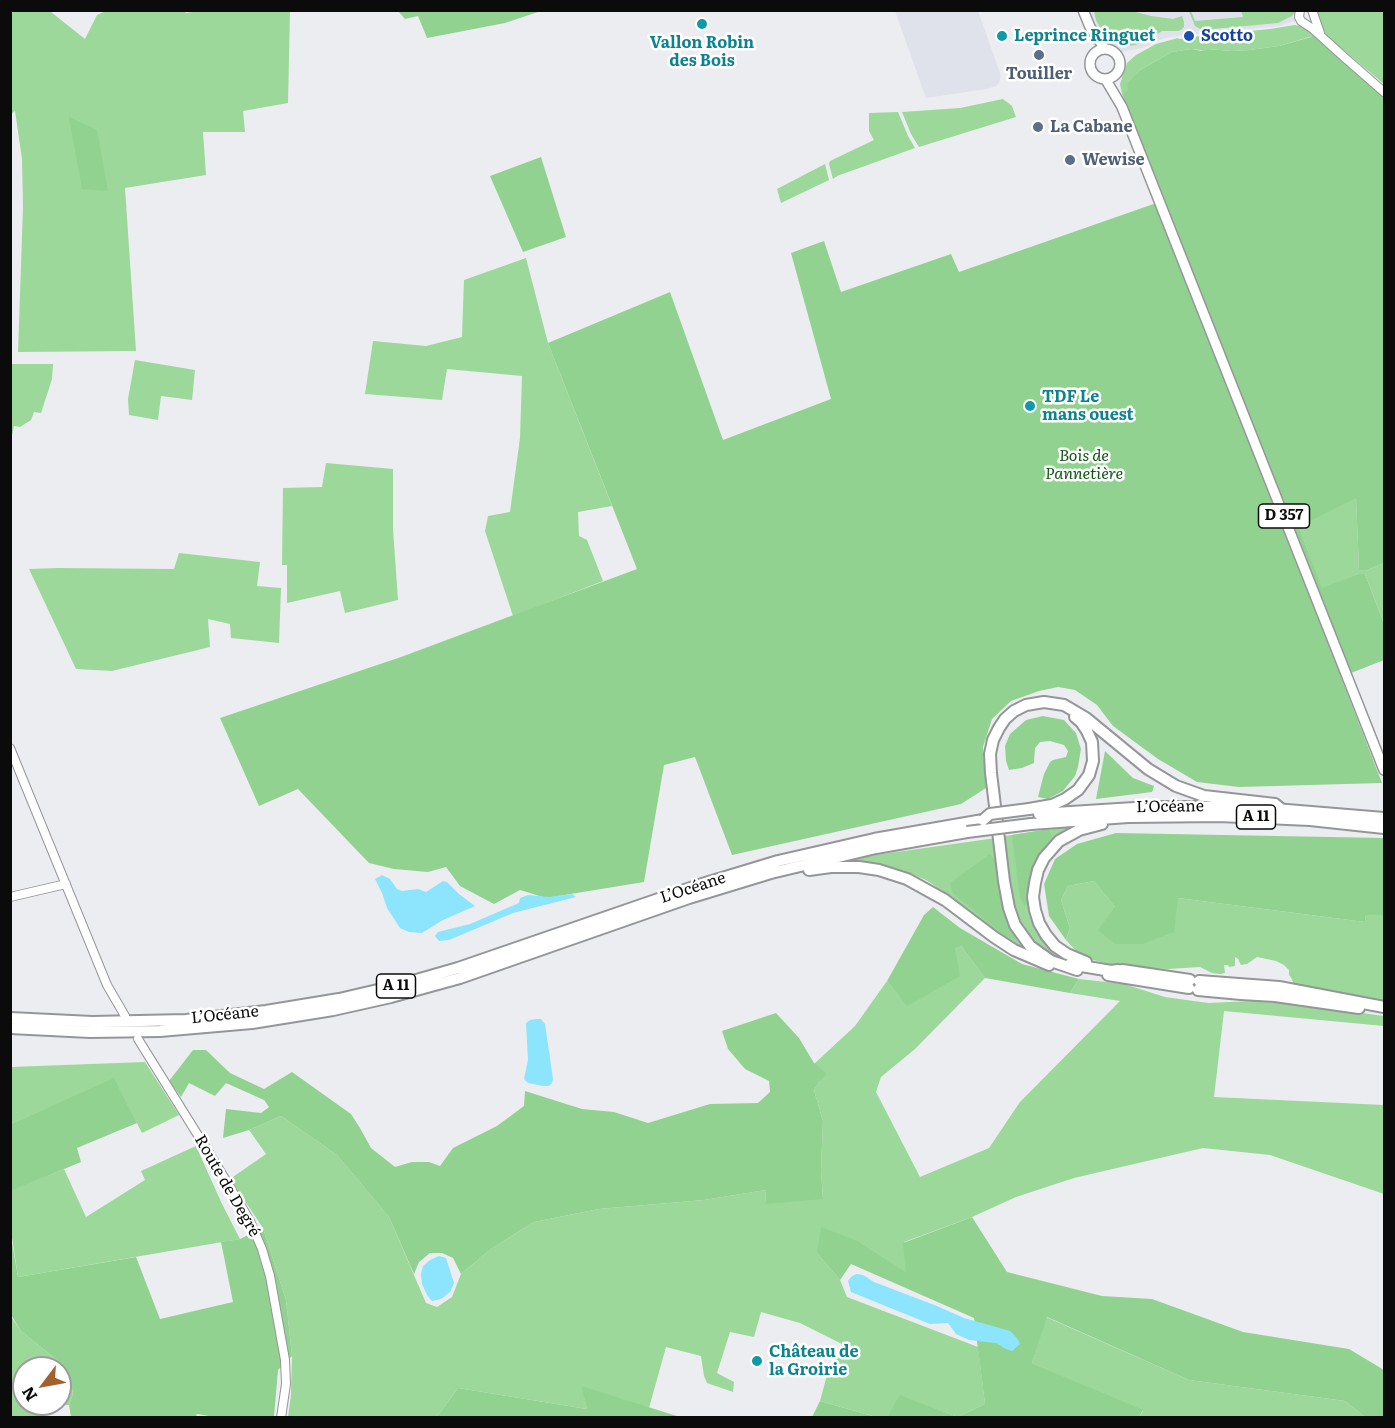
<!DOCTYPE html>
<html>
<head>
<meta charset="utf-8">
<style>
  body { margin:0 }
  #map { position:relative; width:1395px; height:1428px; overflow:hidden; background:#ecedf0; font-family:Literata,serif }
  canvas { display:block }
  .frame { position:absolute; inset:0; border:12px solid #0b0b0c; pointer-events:none }
  .north { position:absolute; left:12px; top:1356px; width:60px; height:60px; box-sizing:border-box; background:#fff; border:2px solid #9d9d9e; border-radius:50%; rotate:238deg; font-size:16px; font-weight:700; line-height:24px; text-align:center; color:#0b0b0c }
  .north::after { content:''; display:block; margin:auto; width:21px; height:27px; background:#a3622d; clip-path:polygon(50% 0,100% 100%,50% 72%,0 100%) }
</style>
</head>
<body>
<div id="map">
<canvas width="1395" height="1428"></canvas>
<div class="frame"></div>
<div class="north">N</div>
</div>
<script>
const c = document.querySelector('canvas').getContext('2d');
c.lineJoin = 'round';
function fillPath(path, color) {
  c.fillStyle = color;
  c.fill(path, 'evenodd');
}
function toPath(rows) {
  const path = new Path2D();
  for (const r of rows) {
    if (r.length === 3) {
      path.moveTo(r[0] + r[2], r[1]);
      path.arc(r[0], r[1], r[2], 0, 2 * Math.PI);
      continue;
    }
    path.moveTo(r[0], r[1]);
    for (let i = 2; i < r.length; i += 2) path.lineTo(r[i], r[i + 1]);
  }
  return path;
}
function stroke(path, color, width, dash) {
  c.strokeStyle = color;
  c.lineWidth = width;
  c.lineCap = dash ? 'butt' : 'round';
  c.setLineDash(dash || []);
  c.stroke(path);
}
function label(font, color, halo, rows, align = 'center') {
  c.font = font + ' Literata,serif';
  c.lineWidth = 5;
  c.setLineDash([]);
  c.textBaseline = 'middle';
  c.strokeStyle = halo;
  c.fillStyle = color;
  for (const [text, x, y, turn = 0] of rows) {
    c.save();
    c.translate(x, y);
    c.rotate((+turn || 0) * Math.PI / 180);
    c.textAlign = isNaN(turn) ? turn : align;
    if (halo) c.strokeText(text, 0, 0);
    c.fillText(text, 0, 0);
    c.restore();
  }
}
const built = toPath([
  [895,11,978,11,1001,76,999,83,996,86,986,89,926,98],
  [1083,11,1300,11,1298,20,1278,26,1177,36,1162,39,1142,48,1120,52,1109,49]
]);
const green = toPath([
  [184,10,186,13,205,10,290,11,288,103,243,111,245,132,203,132,206,175,125,188,136,351,18,352,23,207,22,159,15,111,11,114,11,11,51,11,51,12,85,39,97,15,106,11],
  [1094,11,1132,11,1151,16,1173,19,1182,16,1184,22,1184,27,1181,30,1178,31,1162,31,1144,42,1135,45,1126,46,1113,38,1106,39,1096,20],
  [1189,11,1191,11,1195,21,1243,17,1241,11,1296,11,1292,16,1278,23,1202,30,1195,26],
  [1312,11,1384,11,1384,84,1328,37,1322,37,1311,21,1313,20],
  [1295,25,1310,28,1314,32,1313,36,1279,46,1250,50,1232,51,1207,49,1203,51,1201,50,1191,49,1172,52,1140,70,1128,84,1129,90,1122,94,1120,84,1127,63,1136,55,1156,44,1178,38,1179,39,1191,38,1191,37,1270,29],
  [1003,99,1012,106,1016,117,919,147,911,134,902,112,960,108],
  [898,112,908,136,915,148,837,176,833,179,829,164,830,161,874,140,869,131,869,113],
  [825,164,829,180,781,203,777,189],
  [526,258,548,343,612,506,578,512,579,536,587,540,603,581,513,616,485,531,488,516,510,512,520,438,522,376,447,369,442,400,365,394,373,341,426,346,462,337,464,280],
  [135,360,195,370,192,400,161,396,158,420,129,415,128,399],
  [11,364,53,364,52,379,41,413,34,412,31,420,20,427,14,426,11,440],
  [326,463,393,469,393,529,398,600,345,613,340,591,287,603,287,565,282,565,283,488,322,487],
  [1356,497,1359,570,1365,571,1384,563,1384,624,1365,574,1358,574,1322,589,1299,527],
  [179,553,260,562,257,586,281,588,279,643,231,638,230,624,208,619,210,647,112,671,76,669,29,569,58,568,174,569],
  [1075,826,1064,832,1040,858,1035,922,1081,964,1059,958,1041,948,1024,931,1015,913,1010,887,1005,836],
  [996,838,1002,892,1033,953,1020,947,1000,934,944,892,926,880,904,871,879,863,852,861,847,859],
  [1094,881,1115,907,1178,898,1365,922,1366,915,1384,915,1384,1002,1294,987,1292,979,1289,975,1289,970,1284,965,1276,961,1257,957,1247,964,1241,965,1238,959,1235,957,1235,966,1229,967,1228,965,1224,965,1225,973,1220,974,1212,973,1200,967,1168,969,1145,968,1112,965,1086,958,1077,952,1066,940,1070,928,1061,900,1068,886],
  [961,946,985,978,915,1049,881,1077,876,1092,920,1177,989,1148,1020,1102,1120,1001,1070,993,1079,979,1124,984,1165,997,1208,1003,1252,1001,1297,1004,1384,1016,1384,1026,1224,1011,1214,1097,1384,1105,1384,1194,1270,1155,1203,1148,1074,1178,1016,1197,972,1217,904,1242,907,1273,860,1242,817,1253,840,1280,847,1297,978,1347,985,1404,958,1417,901,1396,887,1417,876,1417,820,1401,827,1375,842,1344,800,1323,761,1312,754,1337,730,1332,717,1373,734,1382,733,1392,707,1383,704,1376,701,1356,666,1347,649,1408,582,1387,587,1409,458,1388,437,1417,288,1417,291,1395,292,1356,286,1300,263,1228,230,1179,266,1154,249,1130,281,1116,337,1155,389,1217,426,1303,437,1307,452,1297,461,1274,491,1249,534,1222,599,1209,704,1200,766,1190,765,1203,823,1198,821,1171,823,1121,814,1090,820,1081,814,1064,855,1026,887,981,907,1005,955,949],
  [145,1062,179,1115,142,1133,114,1079,11,1124,11,1067],
  [196,1146,222,1204,240,1239,18,1277,11,1231,10,1191,64,1169,86,1217,145,1180,141,1171],
  [10,1315,21,1331,57,1360,70,1379,73,1394,69,1405,40,1406,44,1417,11,1417],
  [24,1368,60,1368,60,1404,24,1404],
  [1046,1317,1189,1380,1345,1401,1365,1417,1139,1417,1143,1411,1032,1363]
]);
const forest = toPath([
  [398,11,541,11,505,23,427,38,418,16,405,19],
  [1314,32,1384,95,1384,563,1365,571,1359,570,1356,498,1299,527,1322,588,1358,574,1365,574,1384,624,1384,660,1341,677,1382,783,1239,787,1197,782,1158,759,1113,726,1097,705,1075,690,1058,687,1039,691,1011,701,992,719,983,747,986,788,961,804,732,855,695,757,664,765,644,882,546,898,520,890,494,904,460,886,446,867,428,872,394,869,369,863,298,789,259,806,220,718,401,657,637,569,548,343,670,292,723,440,831,399,791,253,824,241,841,292,951,254,959,272,1165,200,1122,94,1128,90,1127,84,1140,70,1172,52,1191,49,1203,51,1207,49,1232,51,1250,50,1279,46,1311,37],
  [69,117,97,130,108,191,82,189],
  [541,157,566,237,523,252,490,176],
  [1043,716,1064,720,1076,733,1081,749,1078,767,1075,776,1063,791,1048,799,1038,797,1044,774,1050,762,1053,760,1066,757,1068,751,1064,745,1050,741,1040,742,1035,748,1034,763,1022,768,1009,770,1006,761,1005,746,1010,734,1026,720],
  [1105,751,1133,778,1154,786,1152,792,1096,799],
  [1049,829,1052,837,1038,856,1028,881,1028,905,1024,905,1020,898,1012,835],
  [1116,833,1384,838,1384,915,1366,915,1365,922,1178,898,1174,932,1142,944,1115,944,1098,930,1115,907,1094,881,1068,886,1061,900,1070,928,1066,940,1049,916,1044,884,1055,859,1077,844],
  [990,854,995,861,997,881,1003,909,1018,937,1015,940,1002,934,953,893,950,883],
  [933,907,960,928,1022,964,1079,979,1070,993,985,978,961,946,955,949,960,976,907,1006,887,981,924,915],
  [776,1013,799,1038,814,1063,827,1074,820,1081,814,1090,823,1121,821,1170,823,1199,765,1204,766,1190,704,1200,599,1209,534,1222,491,1249,461,1274,453,1258,442,1253,430,1253,419,1262,414,1274,389,1217,337,1155,281,1116,249,1130,223,1138,226,1109,261,1113,269,1107,264,1100,226,1083,215,1096,189,1083,181,1097,169,1081,193,1050,206,1050,230,1073,264,1089,292,1072,351,1114,360,1128,371,1148,395,1167,412,1162,429,1162,440,1166,453,1148,497,1126,524,1106,525,1091,582,1109,614,1112,648,1123,710,1104,758,1103,770,1092,769,1081,745,1069,728,1049,722,1031],
  [114,1078,137,1123,77,1148,81,1162,11,1191,11,1124],
  [972,1217,1007,1272,1102,1296,1152,1299,1243,1332,1349,1349,1384,1370,1384,1417,1365,1417,1345,1401,1189,1380,1047,1317,1032,1363,1143,1410,1139,1417,887,1417,900,1395,958,1417,985,1404,974,1318,851,1264,840,1280,817,1253,821,1227,860,1242,906,1272,903,1243],
  [263,1228,286,1300,292,1356,278,1370,274,1417,221,1418,197,1414,195,1418,71,1417,69,1405,73,1394,70,1379,57,1360,21,1331,11,1315,10,1231,18,1277,136,1257,160,1319,233,1302,221,1242,240,1239],
  [581,1386,680,1417,437,1417,458,1388,587,1409],
  [820,1401,876,1417,812,1417]
]);
const water = toPath([
  [382,875,390,879,397,889,402,891,418,889,426,892,443,881,447,882,459,894,475,906,443,920,422,933,409,932,400,928,387,908,382,893,375,879],
  [572,894,576,897,513,913,449,940,439,941,435,936,438,932,470,924,519,903,520,898,528,895,549,897],
  [536,1019,541,1019,545,1024,553,1079,552,1083,549,1086,543,1086,528,1083,524,1079,528,1060,526,1023,530,1020],
  [439,1256,446,1258,454,1283,450,1292,441,1299,432,1301,427,1295,422,1284,421,1274,423,1266,430,1260],
  [856,1274,863,1275,874,1282,937,1306,964,1318,1010,1331,1017,1338,1020,1344,1012,1351,1006,1349,996,1343,969,1340,956,1334,948,1323,930,1324,851,1292,848,1281,851,1277]
]);
const tertiary = toPath([
  [1300,10,1299,17,1301,21,1313,29,1344,57,1384,92],
  [1312,10,1320,33],
  [10,748,107,985,125,1016],
  [10,897,66,884],
  [138,1039,227,1182,250,1221,262,1249,270,1276,285,1360,286,1384,281,1418]
]);
const primary = toPath([
  [1083,10,1090,27,1105,49],
  [1105,64,15],
  [1106,80,1122,107,1384,770]
]);
const motorway = toPath([
  [1029,809,1052,805,1065,799,1078,790,1089,775,1093,761,1092,742,1087,731,1081,722,1075,717],
  [1275,809,1384,818],
  [1039,814,1150,807,1242,807],
  [1031,824,1128,817,1219,816,1310,820,1384,828],
  [809,870,831,867,859,867,879,870,907,879,945,900,994,937,1014,950,1049,965],
  [1086,962,1067,954,1055,946,1046,935,1039,923,1035,910,1033,897,1035,883,1038,870,1044,858,1059,841,1079,830,1102,824],
  [1070,964,1111,971,1118,970],
  [1077,970,1051,961,1030,946,1015,925,1009,908,1004,881,991,773,990,754,993,740,999,728,1005,719,1014,711,1026,705,1044,702,1064,705,1086,718,1148,769,1176,786,1204,796,1275,804,1281,809],
  [1122,970,1190,980],
  [1108,975,1189,988],
  [1199,981,1279,987,1384,1007],
  [1198,990,1241,994,1275,996,1359,1008],
  [10,1018,92,1022,186,1020,266,1011,339,999,399,985,458,968,699,885,778,861,874,839,983,820],
  [10,1028,90,1032,160,1031,252,1023,333,1010,391,997,460,978,689,898,771,873,876,848,967,832]
]);
const motorwayBridge = toPath([
  [983,820,990,814,1029,809],
  [967,832,1031,824]
]);
const markers = [
  [702,24,6,"#0f9aa8"],
  [1002,36,6,"#0f9aa8"],
  [1189,36,6,"#1a4fb4"],
  [1039,55,6,"#5c6f8a"],
  [1038,127,6,"#5c6f8a"],
  [1070,160,6,"#5c6f8a"],
  [1030,406,6,"#0f9aa8"],
  [757,1361,6,"#0f9aa8"]
];
const shields = [
  [1284,516,51],
  [1256,817,39],
  [396,986,39]
];
const shieldNames = [
  ["D 357",1284,516],
  ["A 11",1256,817],
  ["A 11",396,986]
];
const cultureNames = [
  ["Leprince Ringuet",1014,36],
  ["Vallon Robin",702,43,"center"],
  ["des Bois",702,61,"center"],
  ["TDF Le",1042,397],
  ["mans ouest",1042,415],
  ["Château de",769,1352],
  ["la Groirie",769,1370]
];
const transitNames = [
  ["Scotto",1201,36]
];
const serviceNames = [
  ["Touiller",1039,74,"center"],
  ["La Cabane",1050,127],
  ["Wewise",1082,160]
];
const parkNames = [
  ["Bois de",1084,456],
  ["Pannetière",1084,474]
];
const streetNames = [
  ["L’Océane",1170,807,-1],
  ["L’Océane",693,888,-18],
  ["L’Océane",225,1015,-6],
  ["Route de Degré",227,1186,60]
];
fillPath(built, '#dfe1eb');
fillPath(green, '#9bd899');
fillPath(forest, '#92d290');
fillPath(water, '#8ce5fc');
stroke(tertiary, '#959699', 10);
stroke(primary, '#959699', 12);
stroke(motorway, '#959699', 14);
stroke(tertiary, '#fff', 8);
stroke(primary, '#fff', 9);
stroke(motorway, '#fff', 10);
stroke(motorwayBridge, '#959699', 14, []);
stroke(motorwayBridge, '#fff', 10);
for (const [x, y, r, color] of markers) {
  const dot = new Path2D();
  dot.arc(x, y, r, 0, 2 * Math.PI);
  c.fillStyle = color;
  c.fill(dot);
  stroke(dot, '#fff', 2);
}
for (const [x, y, w] of shields) {
  const box = new Path2D();
  box.roundRect(x - w / 2, y - 12, w, 24, 4.5);
  c.fillStyle = '#fff';
  c.fill(box);
  stroke(box, '#0b0b0c', 1.5);
}
label('bold 15px', '#0b0b0c', null, shieldNames);
label('bold 16px', '#0d838f', '#fff', cultureNames, 'left');
label('bold 16px', '#164399', '#fff', transitNames, 'left');
label('bold 16px', '#4e5e75', '#fff', serviceNames, 'left');
label('italic 16px', '#125516', '#fff', parkNames);
label('16px', '#0b0b0c', '#fff', streetNames);
</script>
</body>
</html>
